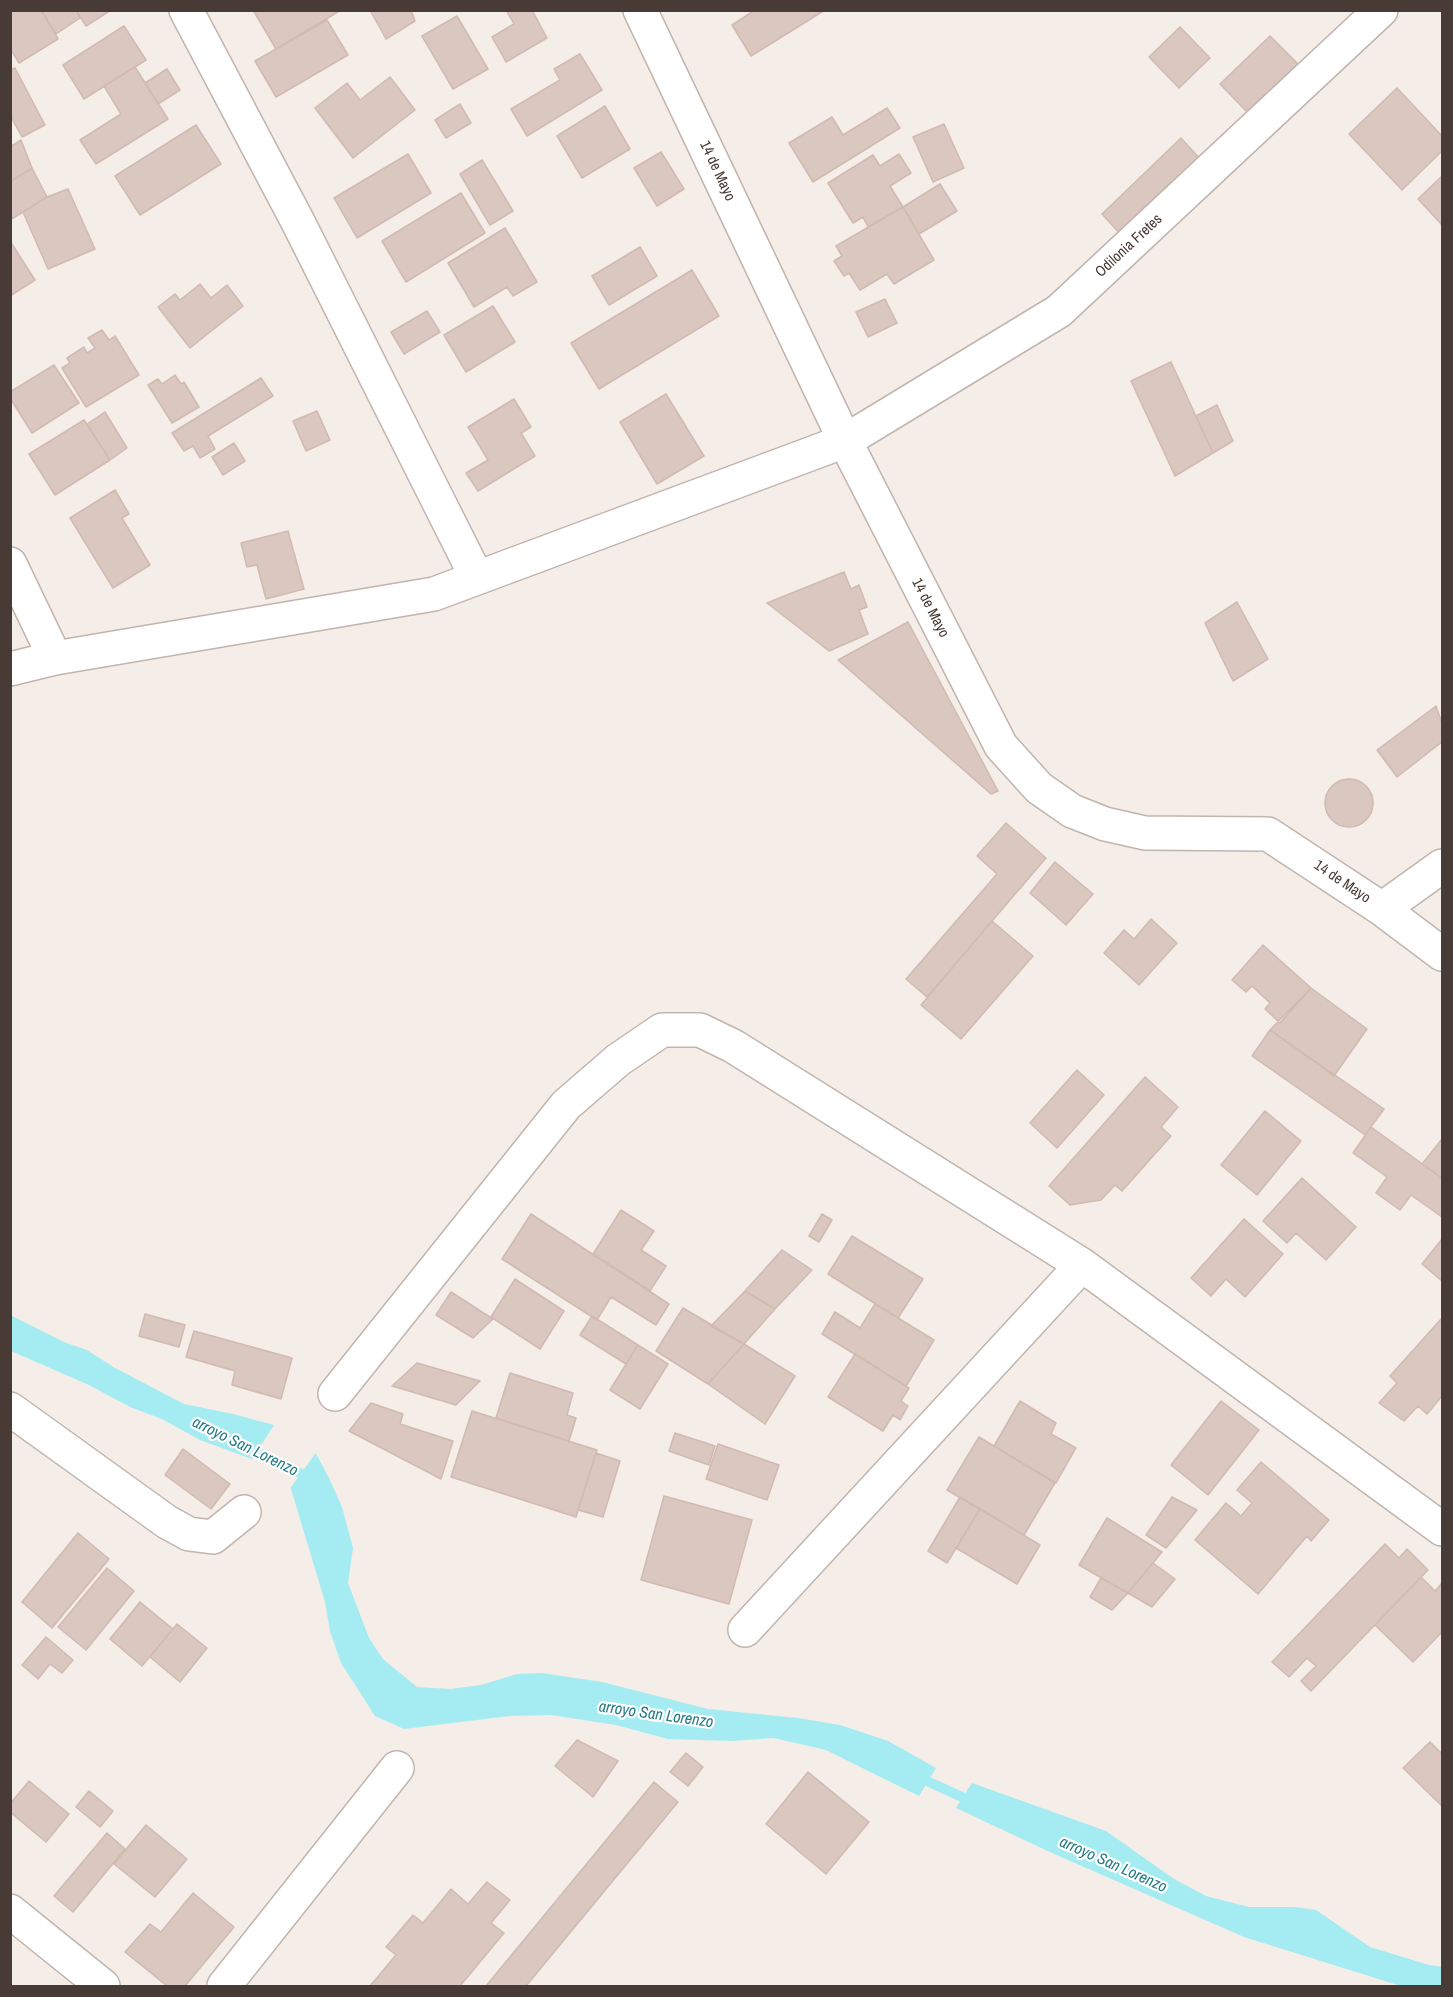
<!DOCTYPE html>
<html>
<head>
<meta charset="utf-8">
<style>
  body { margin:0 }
  #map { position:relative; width:1453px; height:1997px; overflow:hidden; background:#f4ede8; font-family:"Archivo Narrow",sans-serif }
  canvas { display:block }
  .frame { position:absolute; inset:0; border:12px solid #483b36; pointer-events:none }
</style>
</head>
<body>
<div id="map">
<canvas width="1453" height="1997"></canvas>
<div class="frame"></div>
</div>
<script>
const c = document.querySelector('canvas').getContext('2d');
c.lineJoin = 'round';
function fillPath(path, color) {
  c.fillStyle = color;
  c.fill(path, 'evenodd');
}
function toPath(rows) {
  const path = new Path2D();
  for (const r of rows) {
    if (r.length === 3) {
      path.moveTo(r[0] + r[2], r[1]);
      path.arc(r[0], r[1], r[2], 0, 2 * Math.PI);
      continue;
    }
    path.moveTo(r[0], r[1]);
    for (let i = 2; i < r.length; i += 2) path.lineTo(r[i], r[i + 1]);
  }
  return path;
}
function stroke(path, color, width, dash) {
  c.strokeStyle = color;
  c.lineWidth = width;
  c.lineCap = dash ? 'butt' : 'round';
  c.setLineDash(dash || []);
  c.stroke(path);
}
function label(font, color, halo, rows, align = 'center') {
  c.font = font + ' "Archivo Narrow",sans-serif';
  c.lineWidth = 4.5;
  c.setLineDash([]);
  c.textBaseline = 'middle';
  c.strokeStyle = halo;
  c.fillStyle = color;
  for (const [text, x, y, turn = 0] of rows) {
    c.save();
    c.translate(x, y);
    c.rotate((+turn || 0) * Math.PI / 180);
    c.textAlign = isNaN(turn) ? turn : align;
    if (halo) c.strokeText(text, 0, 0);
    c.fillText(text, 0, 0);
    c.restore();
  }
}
const water = toPath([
  [10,1315,64,1342,87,1350,115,1368,184,1404,233,1414,274,1425,252,1459,200,1440,162,1419,130,1407,89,1385,11,1351],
  [312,1446,329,1478,342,1507,353,1548,348,1583,369,1638,383,1659,417,1687,451,1689,481,1685,517,1674,542,1673,602,1682,708,1709,798,1718,840,1725,888,1741,936,1768,919,1796,826,1750,774,1738,732,1741,668,1739,616,1725,551,1715,509,1716,404,1729,375,1716,341,1663,330,1631,325,1602,288,1479],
  [972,1783,1106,1831,1174,1879,1206,1896,1249,1907,1294,1907,1316,1910,1370,1947,1429,1965,1442,1967,1442,1986,1401,1986,1244,1937,1052,1853,956,1808]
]);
const pier = toPath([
  [311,1443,314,1443,318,1450,289,1490,286,1478]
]);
const stream = toPath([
  [244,1447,306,1476],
  [916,1776,975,1803]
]);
const building = toPath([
  [10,10,41,10,58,39,19,63,10,48,10,10],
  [41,10,76,10,80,18,56,34,41,10],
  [76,10,107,10,108,12,86,26,76,10],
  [253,10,341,10,276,49,253,10],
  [370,10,411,10,415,21,386,39,370,10],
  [506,10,532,10,547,38,506,62,492,37,514,24,506,10],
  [755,10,825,10,751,56,732,25,755,10],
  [457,16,488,69,453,89,422,36,457,16],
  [327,20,348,55,276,97,255,61,327,20],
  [124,26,146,60,84,99,63,65,124,26],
  [1180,27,1210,58,1179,88,1149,57,1180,27],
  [1270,36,1300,66,1249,114,1220,84,1270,36],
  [580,54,602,90,527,136,511,109,560,80,554,69,580,54],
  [135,67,168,119,96,164,80,140,121,114,104,86,135,67],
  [15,68,45,125,22,137,10,115,10,70,15,68],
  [167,69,180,90,158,104,145,83,167,69],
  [390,77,415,110,353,158,315,108,347,83,360,100,390,77],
  [1397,88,1442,136,1442,151,1402,190,1349,134,1397,88],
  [460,104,471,123,446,138,435,120,460,104],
  [605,106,630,149,582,178,557,136,605,106],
  [887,108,900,128,813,182,789,143,832,117,843,135,887,108],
  [944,124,964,168,933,182,913,137,944,124],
  [196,125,221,164,140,215,115,176,196,125],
  [1181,138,1201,160,1122,236,1102,214,1181,138],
  [21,140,32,168,10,182,10,147,21,140],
  [661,152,684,189,657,206,634,168,661,152],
  [408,154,431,193,357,238,334,198,408,154],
  [899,154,911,173,890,186,903,207,868,227,863,217,853,223,828,183,873,155,880,166,899,154],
  [482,160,513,211,490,225,460,174,482,160],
  [32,168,47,197,10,220,10,182,32,168],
  [1442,176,1442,225,1418,199,1442,176],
  [940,184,957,211,919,234,903,207,940,184],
  [68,189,95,249,48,269,23,212,47,197,68,189],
  [461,193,485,233,406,282,382,241,461,193],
  [903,207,934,260,894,284,887,274,860,290,849,273,844,276,834,261,842,256,836,246,903,207],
  [505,228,537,282,513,296,507,287,474,307,448,263,505,228],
  [10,241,35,280,10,296,10,241],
  [640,247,657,276,609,305,592,276,640,247],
  [692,270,719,316,599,389,571,343,692,270],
  [200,284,211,298,227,285,243,306,190,348,158,307,175,294,180,300,200,284],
  [885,299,897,323,868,337,856,312,885,299],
  [493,306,515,342,466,372,444,335,493,306],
  [427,311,440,332,404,354,391,332,427,311],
  [102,330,109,340,115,336,139,375,86,407,62,368,70,363,67,358,84,347,87,353,95,348,88,338,102,330],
  [1171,362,1213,453,1175,476,1131,381,1171,362],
  [54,365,79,403,32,433,10,398,10,392,54,365],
  [175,375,181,384,184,382,199,407,172,423,148,385,158,379,162,384,175,375],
  [261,378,273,396,208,436,215,449,200,458,193,446,184,451,172,433,261,378],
  [666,394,704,456,657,484,620,422,666,394],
  [514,399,531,427,521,433,535,456,478,491,466,473,488,460,468,427,514,399],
  [1217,405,1233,441,1213,453,1196,416,1217,405],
  [317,411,330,440,306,451,293,421,317,411],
  [105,412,127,448,110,460,87,424,105,412],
  [84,420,110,460,55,495,29,454,84,420],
  [234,443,245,461,223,475,212,457,234,443],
  [115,490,129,514,122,518,150,565,113,588,70,518,115,490],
  [288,531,304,589,266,599,257,565,247,567,241,543,288,531],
  [844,572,851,589,859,585,867,607,859,610,868,634,829,651,767,603,844,572],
  [1237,602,1268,659,1233,681,1205,623,1237,602],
  [908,622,998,791,991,794,838,660,908,622],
  [1436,706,1442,723,1442,742,1397,777,1377,750,1436,706],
  [1349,803,24],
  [1006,823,1046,858,927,997,906,979,997,874,977,856,1006,823],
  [1055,862,1093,894,1066,925,1030,893,1055,862],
  [1151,919,1177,943,1139,985,1104,953,1124,930,1134,939,1151,919],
  [992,921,1033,956,961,1039,921,1005,992,921],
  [1263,945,1311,988,1280,1023,1265,1009,1270,1003,1252,986,1246,992,1232,980,1263,945],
  [1311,988,1367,1029,1334,1076,1270,1030,1311,988],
  [1270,1030,1384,1109,1365,1135,1252,1056,1270,1030],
  [1077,1070,1104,1095,1057,1148,1030,1123,1077,1070],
  [1145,1077,1178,1107,1161,1127,1171,1136,1122,1191,1115,1185,1101,1200,1070,1205,1049,1186,1145,1077],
  [1265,1111,1301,1141,1257,1195,1221,1165,1265,1111],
  [1371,1127,1442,1178,1442,1217,1411,1195,1400,1210,1376,1193,1387,1177,1353,1153,1371,1127],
  [1442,1139,1442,1178,1422,1164,1442,1139],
  [1302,1178,1356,1227,1326,1260,1296,1233,1287,1243,1263,1221,1302,1178],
  [621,1210,654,1231,641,1250,666,1266,650,1291,593,1254,621,1210],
  [531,1214,669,1304,656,1325,611,1297,597,1320,502,1259,531,1214],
  [822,1214,832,1220,819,1242,809,1236,822,1214],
  [1244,1219,1283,1254,1245,1297,1226,1279,1211,1296,1191,1278,1244,1219],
  [852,1236,923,1279,898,1318,828,1274,852,1236],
  [1442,1239,1442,1281,1422,1264,1442,1239],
  [782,1250,812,1270,775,1309,745,1291,782,1250],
  [515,1279,564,1311,540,1349,491,1317,515,1279],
  [745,1291,775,1309,744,1344,711,1326,745,1291],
  [451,1292,493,1319,473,1338,436,1315,451,1292],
  [875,1304,934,1340,906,1386,822,1334,835,1312,860,1328,875,1304],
  [683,1308,744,1344,708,1384,656,1351,683,1308],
  [145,1314,185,1325,179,1347,139,1336,145,1314],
  [592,1316,638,1345,626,1364,580,1335,592,1316],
  [1442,1318,1442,1396,1427,1414,1418,1406,1404,1421,1379,1403,1397,1383,1390,1376,1442,1318],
  [194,1331,292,1358,281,1399,232,1385,235,1371,186,1357,194,1331],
  [744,1344,795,1376,765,1424,708,1384,744,1344],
  [638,1345,668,1364,640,1409,610,1390,638,1345],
  [855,1354,909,1388,901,1401,908,1406,900,1420,893,1415,883,1431,828,1397,855,1354],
  [417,1363,480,1381,456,1405,392,1386,417,1363],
  [510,1373,573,1393,567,1415,576,1418,569,1441,496,1418,510,1373],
  [1020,1401,1056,1423,1051,1434,1076,1448,1056,1483,994,1446,1020,1401],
  [1221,1401,1259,1430,1208,1495,1171,1465,1221,1401],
  [371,1403,403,1414,400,1424,453,1441,441,1479,349,1431,371,1403],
  [472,1411,597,1450,576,1517,451,1477,472,1411],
  [675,1433,715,1446,709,1465,669,1451,675,1433],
  [979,1437,1055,1483,1024,1535,947,1490,979,1437],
  [718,1444,779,1465,767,1500,706,1479,718,1444],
  [183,1449,230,1484,211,1509,165,1475,183,1449],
  [596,1453,620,1461,603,1517,578,1510,596,1453],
  [1261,1462,1329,1520,1311,1541,1307,1536,1258,1594,1195,1540,1226,1503,1241,1516,1252,1503,1237,1490,1261,1462],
  [664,1496,752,1520,729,1604,641,1580,664,1496],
  [960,1497,980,1509,947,1563,928,1551,960,1497],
  [1172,1497,1197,1510,1166,1548,1146,1535,1172,1497],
  [980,1509,1040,1545,1017,1584,956,1548,980,1509],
  [1107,1518,1162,1552,1128,1593,1079,1565,1107,1518],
  [78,1533,109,1559,52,1628,22,1602,78,1533],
  [1385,1544,1399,1558,1407,1549,1428,1570,1311,1691,1301,1681,1316,1666,1307,1658,1289,1677,1272,1662,1385,1544],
  [1153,1563,1175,1579,1152,1607,1128,1593,1153,1563],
  [107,1568,134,1591,86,1650,58,1627,107,1568],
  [1421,1577,1435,1591,1442,1583,1442,1632,1413,1662,1375,1625,1421,1577],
  [1101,1578,1128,1593,1112,1610,1090,1597,1101,1578],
  [140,1602,173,1629,142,1666,110,1639,140,1602],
  [177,1624,207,1648,180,1682,150,1657,177,1624],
  [46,1637,73,1660,62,1673,50,1664,38,1679,22,1665,46,1637],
  [577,1740,618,1761,593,1797,555,1766,577,1740],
  [1430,1742,1442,1754,1442,1806,1403,1768,1430,1742],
  [686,1753,703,1767,688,1786,670,1772,686,1753],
  [808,1772,869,1822,826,1874,766,1824,808,1772],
  [29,1781,69,1814,46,1842,10,1812,10,1804,29,1781],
  [654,1782,678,1802,526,1986,486,1986,654,1782],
  [89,1791,113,1811,100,1827,76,1807,89,1791],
  [146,1825,187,1859,155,1897,114,1864,146,1825],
  [107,1833,125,1849,73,1912,54,1896,107,1833],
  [487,1882,510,1900,491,1923,504,1933,460,1986,370,1986,396,1955,386,1947,413,1915,423,1923,451,1889,468,1904,487,1882],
  [193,1893,234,1927,185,1986,167,1986,125,1952,150,1924,161,1932,193,1893]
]);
const minor = toPath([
  [186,10,298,222,477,578],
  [640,10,845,441,1001,746,1039,788,1072,811,1105,824,1145,833,1268,834,1382,909,1442,954],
  [10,564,55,658],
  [10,669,55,658,434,594,845,441,1059,311,1381,10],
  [1382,909,1442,866],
  [335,1394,566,1105,618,1060,662,1030,700,1030,733,1046,1082,1265,1442,1529],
  [10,1409,167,1522,189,1534,213,1537,244,1512],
  [745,1630,1082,1265],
  [10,1911,103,1986],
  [224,1986,397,1768]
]);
const streetNames = [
  ["14 de Mayo",717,171,65],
  ["Odilonia Fretes",1129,246,-43],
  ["14 de Mayo",930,608,63],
  ["14 de Mayo",1342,882,34]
];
const waterNames = [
  ["arroyo San Lorenzo",245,1447,26],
  ["arroyo San Lorenzo",656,1715,8],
  ["arroyo San Lorenzo",1113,1865,24]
];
fillPath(water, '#a4ecf2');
fillPath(pier, '#f4ede8');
stroke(stream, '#a4ecf2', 10);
fillPath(building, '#d9c7c0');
stroke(building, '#d1bab0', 1.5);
stroke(minor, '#c3b4ad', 36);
stroke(minor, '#fff', 33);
label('15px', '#483b36', '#fff', streetNames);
label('italic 16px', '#257c85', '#fff', waterNames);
</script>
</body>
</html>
